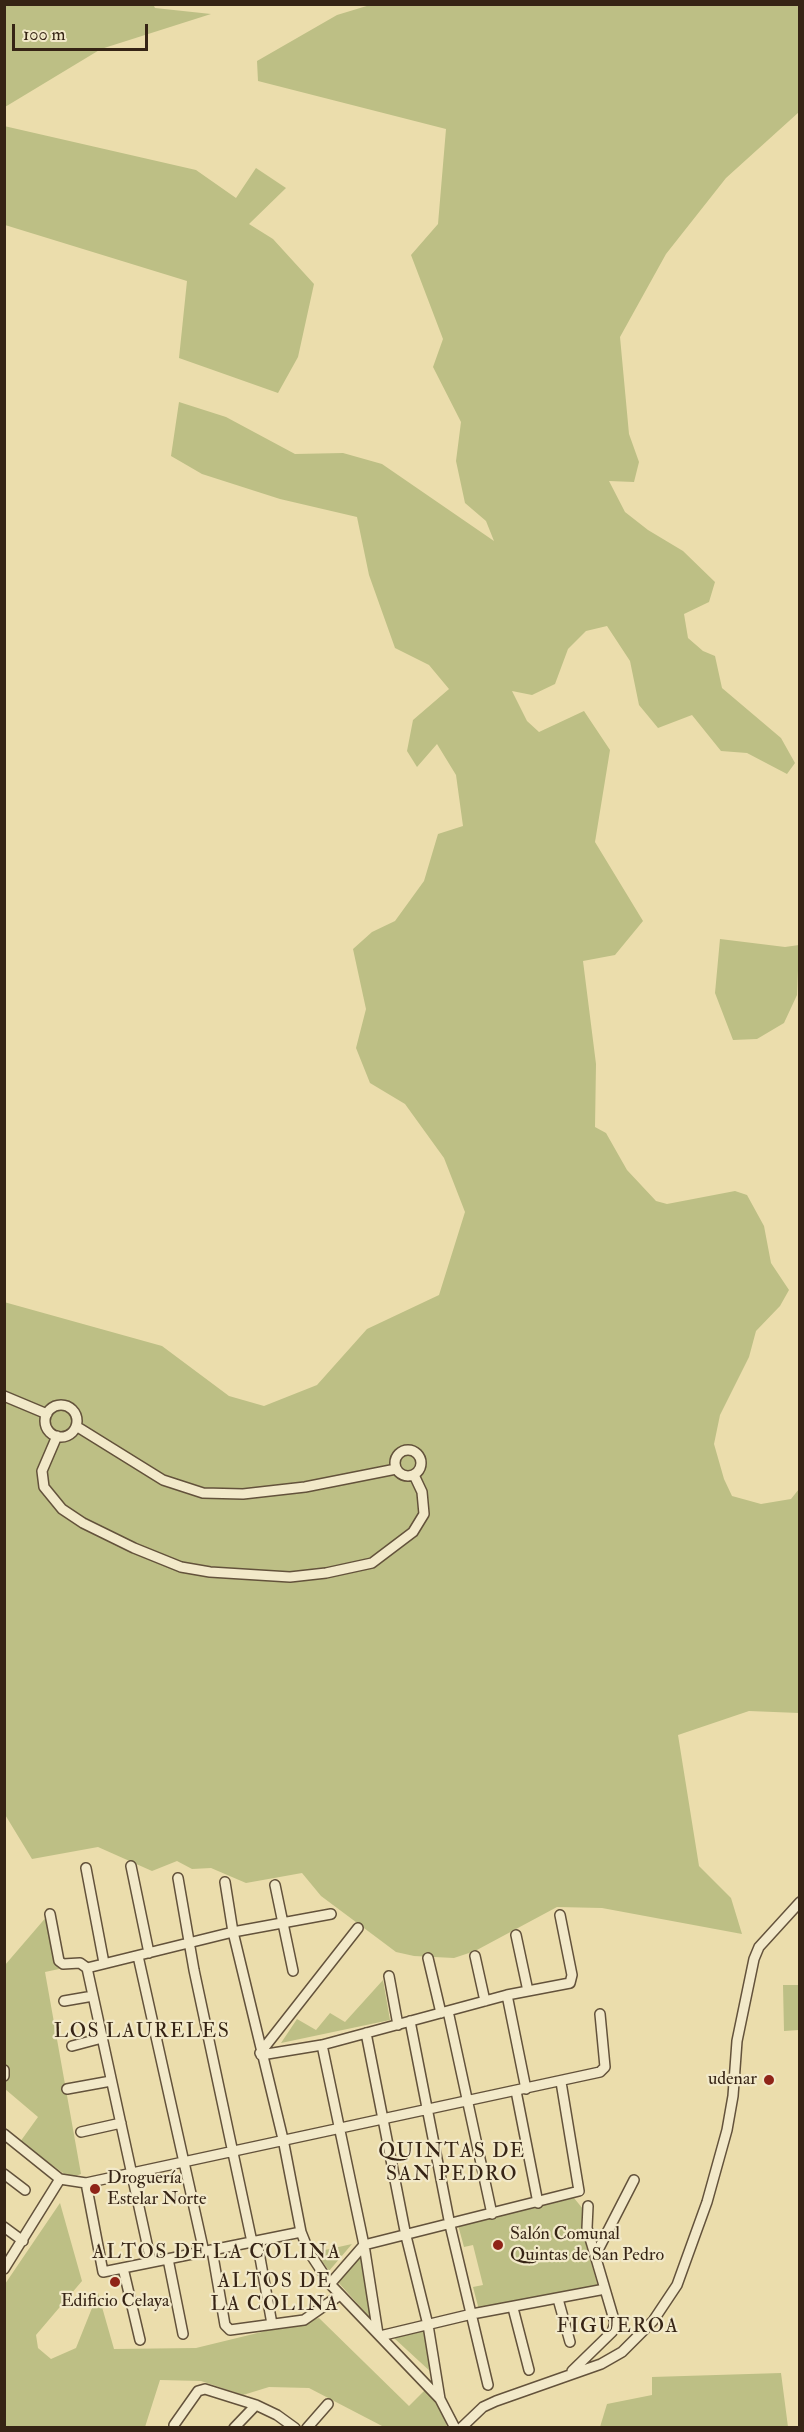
<!DOCTYPE html>
<html>
<head>
<meta charset="utf-8">
<style>
  body { margin:0 }
  #map { position:relative; width:804px; height:2432px; overflow:hidden; background:#ebddac; font-family:"IM FELL Double Pica",serif }
  canvas { display:block }
  .frame { position:absolute; inset:0; border:6px solid #362415; pointer-events:none }
  .scale { position:absolute; left:12px; top:24px; width:136px; height:27px; box-sizing:border-box; border:3px solid #362415; border-top:0; padding-left:8px; font-size:18px; line-height:21px; white-space:nowrap; color:#362415; -webkit-text-stroke:4px #f2e9c9; paint-order:stroke }
</style>
</head>
<body>
<div id="map">
<canvas width="804" height="2432"></canvas>
<div class="frame"></div>
<div class="scale">100 m</div>
</div>
<script>
const c = document.querySelector('canvas').getContext('2d');
c.lineJoin = 'round';
function fillPath(path, color) {
  c.fillStyle = color;
  c.fill(path, 'evenodd');
}
function toPath(rows) {
  const path = new Path2D();
  for (const r of rows) {
    if (r.length === 3) {
      path.moveTo(r[0] + r[2], r[1]);
      path.arc(r[0], r[1], r[2], 0, 2 * Math.PI);
      continue;
    }
    path.moveTo(r[0], r[1]);
    for (let i = 2; i < r.length; i += 2) path.lineTo(r[i], r[i + 1]);
  }
  return path;
}
function stroke(path, color, width, dash) {
  c.strokeStyle = color;
  c.lineWidth = width;
  c.lineCap = dash ? 'butt' : 'round';
  c.setLineDash(dash || []);
  c.stroke(path);
}
function label(font, color, halo, rows, align = 'center') {
  c.font = font + ' "IM FELL Double Pica",serif';
  c.lineWidth = 4.5;
  c.setLineDash([]);
  c.textBaseline = 'middle';
  c.strokeStyle = halo;
  c.fillStyle = color;
  for (const [text, x, y, turn = 0] of rows) {
    c.save();
    c.translate(x, y);
    c.rotate((+turn || 0) * Math.PI / 180);
    c.textAlign = isNaN(turn) ? turn : align;
    if (halo) c.strokeText(text, 0, 0);
    c.fillText(text, 0, 0);
    c.restore();
  }
}
const green = toPath([
  [153,4,155,8,211,14,101,49,5,107,5,5],
  [370,5,799,5,799,112,726,178,666,254,620,337,629,434,639,462,634,482,609,481,625,512,648,530,683,551,715,582,709,602,684,614,688,638,703,651,715,656,722,688,781,738,795,763,787,774,747,753,721,751,692,715,658,728,639,705,630,661,607,626,586,631,568,649,555,684,532,695,512,691,527,721,539,732,584,711,610,750,595,842,643,921,615,955,583,961,596,1064,595,1127,606,1133,627,1170,656,1201,667,1204,735,1191,747,1195,764,1226,771,1263,789,1290,780,1306,756,1331,749,1357,720,1415,714,1444,724,1479,732,1496,761,1504,791,1499,799,1489,799,1713,749,1711,678,1735,699,1866,731,1898,742,1934,602,1908,557,1907,475,1951,454,1958,414,1956,396,1952,376,1937,321,1896,302,1873,246,1883,211,1868,192,1869,177,1861,152,1871,98,1847,32,1859,4,1813,4,1302,162,1346,229,1396,264,1406,317,1385,367,1329,439,1295,465,1212,444,1158,405,1104,370,1083,356,1048,366,1009,353,949,372,932,395,921,424,881,438,834,463,826,456,775,437,744,417,767,407,751,413,720,449,689,429,665,395,648,369,575,357,517,280,499,202,474,171,456,179,402,226,417,295,454,343,453,382,464,494,541,486,521,465,503,456,461,461,422,433,367,443,339,411,255,438,224,446,129,258,81,257,61,337,15],
  [4,126,196,170,236,198,256,168,286,188,249,224,273,239,314,284,298,357,278,393,179,358,187,281,5,225],
  [720,939,785,947,799,945,797,995,784,1023,757,1039,733,1040,715,993],
  [48,1915,59,1969,45,1972,81,2174,70,2178,20,2142,38,2117,5,2089,4,2080,9,2072,4,2068,5,1965],
  [383,1980,390,2020,281,2043,297,2019,316,2030,330,2013,345,2022],
  [783,1985,799,1985,799,2030,784,2031],
  [574,2198,583,2209,586,2245,598,2287,479,2310,473,2287,483,2285,473,2245,464,2247,458,2225],
  [60,2203,82,2281,36,2335,38,2348,51,2359,76,2348,98,2293,114,2349,196,2348,319,2318,409,2406,425,2390,443,2409,447,2427,384,2427,309,2388,269,2387,243,2395,201,2381,160,2380,145,2427,5,2428,5,2284],
  [352,2244,329,2271,316,2252],
  [362,2252,373,2321,338,2282],
  [424,2330,432,2373,394,2338],
  [781,2373,788,2427,600,2427,607,2404,652,2395,652,2377]
]);
const minor = toPath([
  [4,1396,47,1414],
  [61,1421,16],
  [76,1426,163,1480,203,1493,243,1494,305,1487,396,1469],
  [57,1436,42,1471,44,1487,62,1509,83,1523,134,1548,181,1567,210,1572,290,1577,326,1573,372,1563,413,1532,424,1514,422,1492,414,1475],
  [408,1463,13],
  [131,1866,149,1953],
  [86,1868,104,1963],
  [178,1878,194,1970,252,2242],
  [225,1882,233,1932,283,2139,301,2232,309,2252,330,2284,440,2399,455,2428],
  [275,1885,293,1971],
  [50,1914,59,1961,63,1964,80,1963,87,1968,151,2262],
  [516,1935,528,1991],
  [138,1956,204,2252],
  [475,1956,485,2001],
  [428,1958,441,2013],
  [87,1968,233,1932,331,1914],
  [389,1976,398,2025],
  [507,1995,526,2089],
  [64,2001,93,1996],
  [448,2011,492,2214],
  [410,2021,450,2225,488,2385],
  [366,2033,406,2236,428,2325,440,2399],
  [322,2045,364,2245,378,2334],
  [72,2046,102,2038],
  [260,2053,358,1928],
  [261,2055,322,2045,507,1995,570,1983,572,1975,560,1915],
  [4,2070,4,2076],
  [67,2089,111,2081],
  [516,2091,538,2203],
  [81,2132,121,2123],
  [4,2134,60,2179,86,2183,600,2072,605,2067,600,2014],
  [4,2174,25,2190],
  [86,2183,103,2272,301,2232],
  [4,2227,23,2241],
  [257,2241,272,2324],
  [212,2250,225,2325,230,2330,304,2320,340,2295],
  [595,2256,634,2180],
  [168,2259,183,2334],
  [123,2268,140,2340],
  [4,2269,60,2179],
  [330,2284,364,2245,579,2191,561,2082],
  [558,2299,570,2342],
  [513,2308,529,2370],
  [380,2336,472,2314,605,2289],
  [572,2371,612,2332,615,2323,587,2228,588,2206],
  [174,2425,198,2391,205,2389,256,2405,277,2415,295,2428],
  [234,2428,256,2405],
  [307,2428,328,2404],
  [461,2428,483,2407,496,2401,601,2364,622,2352,653,2321,677,2285,707,2202,727,2130,733,2096,737,2041,754,1959,759,1947,800,1902]
]);
const markers = [
  [769,2080,6,"#8f2418"],
  [95,2189,6,"#8f2418"],
  [498,2245,6,"#8f2418"],
  [115,2282,6,"#8f2418"]
];
const poiNames = [
  ["udenar",757,2080,"right"],
  ["Droguería",107,2179],
  ["Estelar Norte",107,2200],
  ["Salón Comunal",510,2235],
  ["Quintas de San Pedro",510,2256],
  ["Edificio Celaya",115,2302,"center"]
];
const neighbourhoodNames = [
  ["LOS LAURELES",142,2033],
  ["QUINTAS DE",452,2153],
  ["SAN PEDRO",452,2176],
  ["ALTOS DE LA COLINA",217,2254],
  ["ALTOS DE",275,2283],
  ["LA COLINA",275,2306],
  ["FIGUEROA",618,2328]
];
fillPath(green, '#bdbf85');
stroke(minor, '#63523b', 12);
stroke(minor, '#f2e9c9', 9);
for (const [x, y, r, color] of markers) {
  const dot = new Path2D();
  dot.arc(x, y, r, 0, 2 * Math.PI);
  c.fillStyle = color;
  c.fill(dot);
  stroke(dot, '#f2e9c9', 2);
}
label('18px', '#362415', '#f2e9c9', poiNames, 'left');
c.letterSpacing = '1.5px';
label('20px', '#362415', '#f2e9c9', neighbourhoodNames);
c.letterSpacing = '0px';
</script>
</body>
</html>
